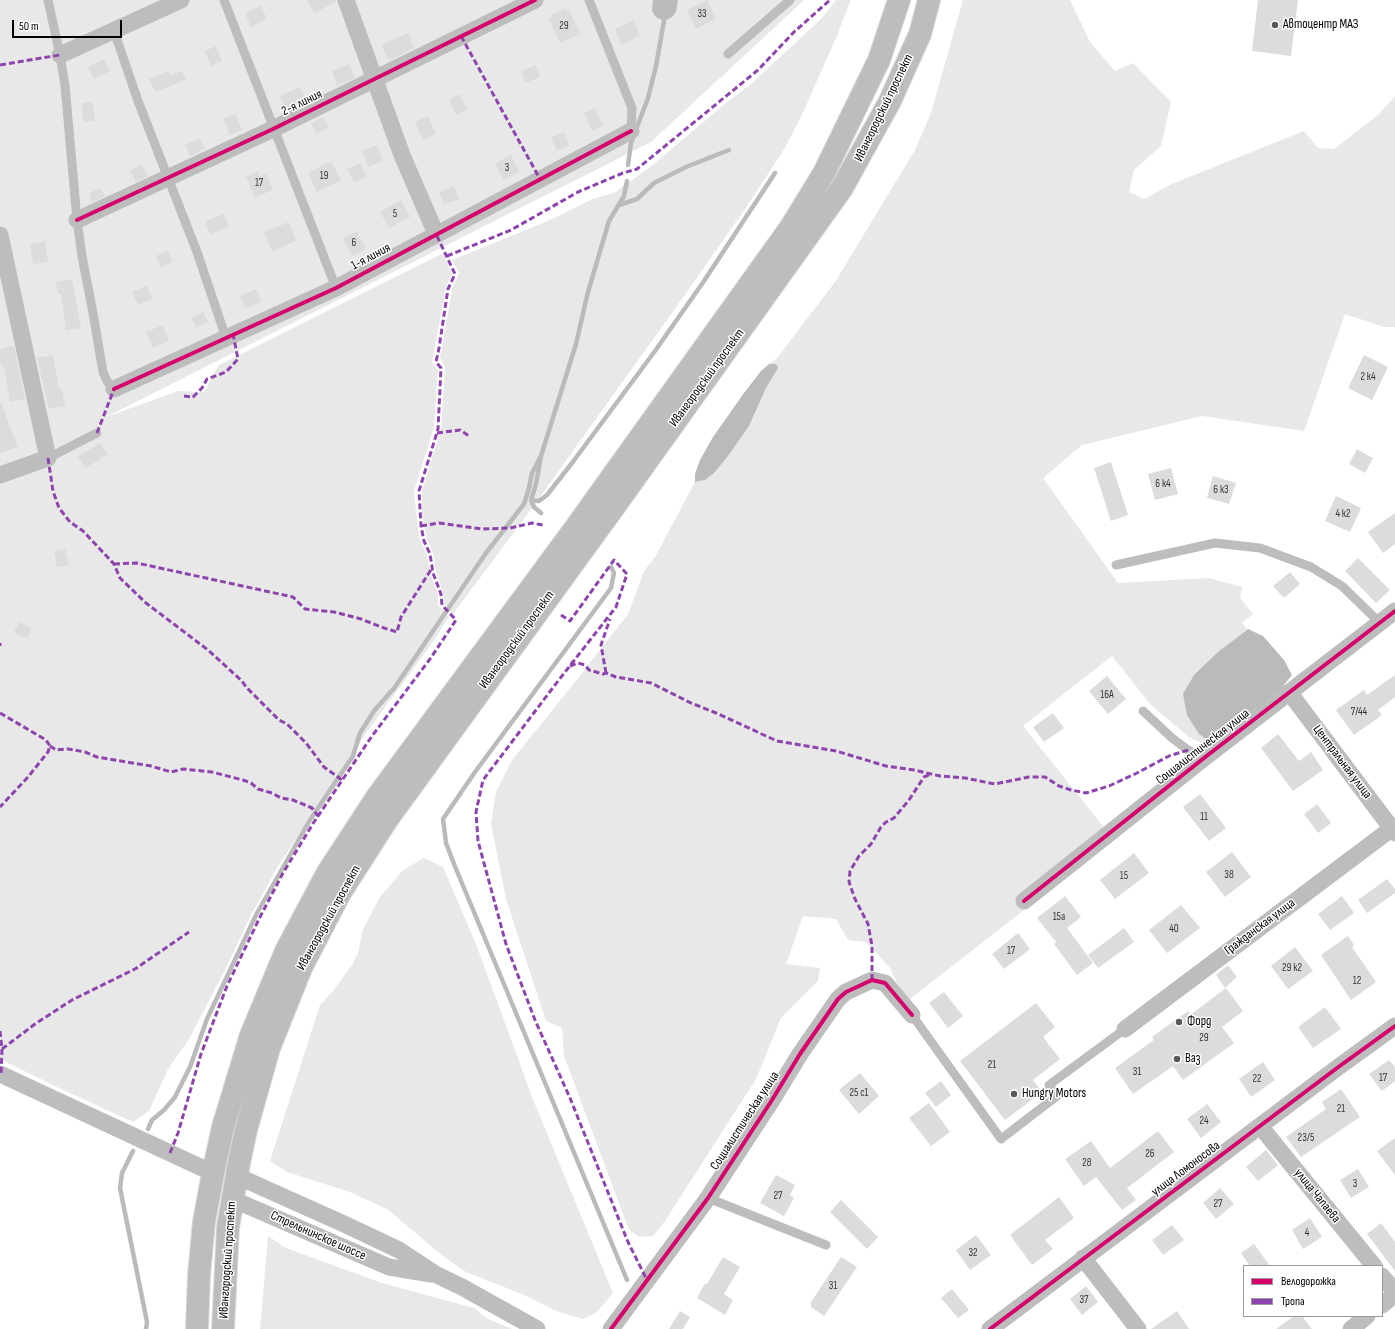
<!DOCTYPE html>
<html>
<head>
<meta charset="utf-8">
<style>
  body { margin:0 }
  #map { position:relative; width:1395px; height:1329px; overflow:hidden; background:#fff; font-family:"Sofia Sans Condensed",sans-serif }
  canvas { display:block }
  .legend { position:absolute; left:1243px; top:1265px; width:140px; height:52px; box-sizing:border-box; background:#fff; border:1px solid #999; margin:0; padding:5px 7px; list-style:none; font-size:12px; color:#000 }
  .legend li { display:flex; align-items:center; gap:8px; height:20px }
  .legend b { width:20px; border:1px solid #999 }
  .scale { position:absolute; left:12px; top:20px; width:110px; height:18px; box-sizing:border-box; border:2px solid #000; border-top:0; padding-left:5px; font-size:12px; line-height:14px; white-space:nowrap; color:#000; -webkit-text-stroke:3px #fff; paint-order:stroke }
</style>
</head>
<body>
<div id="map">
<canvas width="1395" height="1329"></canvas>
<ul class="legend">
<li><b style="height:5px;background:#d6006c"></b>Велодорожка</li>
<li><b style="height:5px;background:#8e44ad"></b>Тропа</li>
</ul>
<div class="scale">50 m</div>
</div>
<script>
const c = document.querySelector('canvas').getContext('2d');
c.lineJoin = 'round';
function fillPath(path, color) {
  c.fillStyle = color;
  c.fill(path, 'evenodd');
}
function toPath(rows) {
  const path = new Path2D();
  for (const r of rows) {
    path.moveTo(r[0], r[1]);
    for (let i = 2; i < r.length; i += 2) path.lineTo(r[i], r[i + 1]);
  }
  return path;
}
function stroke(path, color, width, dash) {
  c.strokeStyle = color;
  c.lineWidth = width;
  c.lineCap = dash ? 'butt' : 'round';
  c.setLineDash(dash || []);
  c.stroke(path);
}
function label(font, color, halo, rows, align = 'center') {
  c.font = font + ' "Sofia Sans Condensed",sans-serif';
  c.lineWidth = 3;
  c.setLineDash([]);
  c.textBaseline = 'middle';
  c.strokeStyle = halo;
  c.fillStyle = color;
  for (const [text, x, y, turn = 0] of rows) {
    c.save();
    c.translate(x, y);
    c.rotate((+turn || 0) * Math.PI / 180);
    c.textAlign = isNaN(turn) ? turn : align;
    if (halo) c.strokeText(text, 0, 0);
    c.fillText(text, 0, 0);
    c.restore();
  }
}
const green = toPath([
  [0,0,804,0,651,142,106,417,178,391,204,392,219,365,443,253,452,274,446,287,432,362,438,370,434,427,414,491,419,537,427,555,431,575,438,595,438,605,449,617,430,646,366,733,277,868,250,917,227,966,189,1039,168,1069,149,1111,133,1122,61,1089,0,1059],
  [836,0,851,0,836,38,801,117,783,151,745,209,682,299,527,515,453,614,444,603,443,593,436,571,433,553,427,539,422,515,422,490,441,430,445,366,440,358,452,289,459,273,452,260,550,220,593,199,616,192,624,185,624,186,650,167,726,103,751,84,821,19],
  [963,0,1070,0,1090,42,1115,71,1133,63,1171,102,1161,146,1134,170,1129,192,1144,199,1172,184,1304,131,1318,148,1334,149,1378,115,1395,96,1395,327,1384,327,1345,314,1304,431,1202,416,1082,445,1043,478,1118,583,1209,578,1242,587,1240,598,1253,614,1242,623,1247,629,1219,651,1199,734,1210,742,1207,745,1190,738,1151,705,1112,656,1023,726,1114,840,906,1002,890,968,866,942,848,940,836,919,803,916,786,964,820,968,818,981,781,1018,756,1079,665,1221,653,1236,639,1237,629,1230,564,1056,562,1028,546,1021,506,899,491,823,496,792,512,760,579,677,628,614,644,571,655,557,695,482,705,480,728,456,749,426,766,388,777,368,776,364,769,364,777,358,835,282,915,150,931,113],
  [424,858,443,867,476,944,534,1102,613,1293,597,1312,583,1319,556,1311,524,1295,464,1271,443,1256,387,1209,350,1192,287,1172,270,1161,320,1005,333,991,352,965,358,953,363,929,380,897,403,870],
  [268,1236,286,1248,382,1283,474,1308,486,1318,512,1329,260,1329]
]);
const water = toPath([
  [653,0,678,0,676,12,672,17,664,21,656,17,652,11],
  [769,364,776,364,778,368,766,388,749,426,728,456,714,473,705,480,695,482,695,474,700,460,713,437,744,393,761,371],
  [1248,629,1263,636,1284,660,1292,675,1279,691,1219,738,1210,742,1199,734,1187,715,1183,694,1194,675,1219,651]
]);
const stream = toPath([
  [628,165,631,143,648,98,656,66,664,21],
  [619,205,637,199,654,183,686,167,729,150],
  [531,500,539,501,547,495,572,463,655,351,704,281,775,173],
  [541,513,534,507,531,500,536,484,541,456,576,344,588,292,609,221,624,196,627,181],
  [611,567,614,573,611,588,475,772,443,819,446,843,454,864,627,1280],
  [148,1129,152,1120,164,1110,175,1097,190,1067,207,1019,257,913,310,820,353,756,360,733,374,711,395,687,486,553,524,504,529,488,532,473,541,456],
  [133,1151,122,1173,120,1188,147,1322,146,1329]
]);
const building = toPath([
  [307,0,336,0,336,2,314,13],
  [707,0,716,18,696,29,687,10],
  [1258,0,1298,0,1291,56,1252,51],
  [261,6,267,19,251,27,245,13],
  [565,9,566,11,569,10,580,34,560,43,549,19,552,17,551,15],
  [634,20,640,36,621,45,615,29],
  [408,33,414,48,389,61,381,45],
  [216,46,222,61,211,66,205,51],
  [104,59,110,71,94,79,88,67],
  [349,64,355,78,337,86,332,71],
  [536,65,540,77,525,83,521,71],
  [168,71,170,75,182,71,186,80,155,92,149,79],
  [300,87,306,101,286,111,280,96],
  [460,94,467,110,456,115,449,99],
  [93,102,95,121,83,122,82,103],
  [595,108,603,126,592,131,584,113],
  [235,114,242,130,230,135,223,119],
  [428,116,436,134,423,140,415,122],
  [323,117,329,127,316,134,311,123],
  [564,132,569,146,557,151,551,137],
  [200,138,205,149,190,156,185,145],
  [377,145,383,161,368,167,362,151],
  [511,155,519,172,503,180,495,163],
  [331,161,341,180,317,192,308,173],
  [361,163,366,177,354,183,347,169],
  [142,165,148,176,136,182,130,170],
  [258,171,260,176,266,173,273,190,255,197,246,177],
  [454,186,459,199,444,204,439,192],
  [101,188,105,196,92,202,89,193],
  [401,200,410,217,389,228,380,212],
  [224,214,229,227,210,234,205,221],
  [289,222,296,241,272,251,264,232],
  [357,231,366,249,352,256,343,238],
  [45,241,48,262,33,264,30,244],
  [168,251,173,262,161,267,156,256],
  [72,279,81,328,66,330,61,294,58,294,56,282],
  [147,286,152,299,138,305,132,292],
  [256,289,261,302,245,308,240,296],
  [203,312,208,322,196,328,191,318],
  [163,325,169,341,153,348,146,332],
  [14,346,25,399,10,402,4,366,1,367,0,349],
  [53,355,59,389,62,389,65,406,49,409,37,358],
  [1364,355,1388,367,1372,400,1348,388],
  [0,403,1,403,18,447,0,453],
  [100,443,107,454,86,468,78,457],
  [1357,449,1373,458,1365,473,1349,464],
  [1111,462,1128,515,1111,521,1094,468],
  [1171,468,1178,494,1155,500,1148,474],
  [1213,476,1236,483,1229,504,1207,498],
  [1336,496,1361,508,1350,532,1325,521],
  [1395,513,1395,544,1383,553,1368,532],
  [65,549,69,565,57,567,54,551],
  [1358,558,1390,590,1376,603,1345,571],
  [1290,572,1300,584,1284,598,1273,586],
  [20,622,32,628,27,639,14,632],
  [1395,675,1395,697,1378,710,1382,715,1354,735,1336,710,1364,690,1367,695],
  [1107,676,1126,699,1108,714,1089,691],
  [1053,713,1064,728,1044,742,1033,727],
  [1278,734,1299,761,1311,752,1323,770,1293,791,1261,748],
  [1200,794,1226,828,1209,841,1183,807],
  [1317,804,1331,823,1318,833,1304,814],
  [1232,852,1251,877,1225,897,1206,872],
  [1134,853,1149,873,1115,899,1100,880],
  [1387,879,1395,889,1395,893,1367,913,1358,900],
  [1065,896,1081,917,1067,928,1093,963,1077,975,1054,944,1056,942,1037,918],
  [1342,896,1354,913,1330,930,1318,914],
  [1181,905,1200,928,1167,953,1149,930],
  [1124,928,1134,942,1098,968,1088,955],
  [1018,933,1030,949,1004,969,992,954],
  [1348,936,1354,945,1352,947,1376,982,1351,1000,1321,955],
  [1295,947,1313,971,1288,989,1271,966],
  [1228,965,1237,977,1225,988,1216,975],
  [1226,988,1243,1011,1222,1027,1234,1043,1183,1080,1173,1066,1133,1094,1115,1068,1154,1040,1152,1037,1188,1011,1190,1015],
  [944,992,963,1016,948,1028,929,1003],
  [1036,1003,1055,1027,1043,1037,1060,1059,1033,1080,1042,1092,1005,1120,960,1061],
  [1325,1007,1341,1029,1313,1048,1298,1027],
  [1389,1060,1395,1067,1395,1081,1382,1091,1369,1074],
  [1263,1062,1275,1080,1251,1097,1239,1079],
  [860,1073,879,1096,859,1114,839,1090],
  [941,1081,951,1095,936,1107,925,1093],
  [1341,1089,1360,1117,1301,1157,1286,1137,1326,1109,1322,1102],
  [929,1103,950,1132,931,1146,909,1118],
  [1207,1104,1221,1122,1201,1138,1187,1119],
  [1158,1131,1174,1152,1127,1188,1136,1200,1122,1210,1096,1177,1084,1186,1065,1159,1091,1141,1110,1168],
  [1395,1138,1395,1175,1377,1151],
  [1266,1150,1278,1165,1258,1181,1246,1167],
  [1358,1169,1369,1187,1351,1198,1340,1180],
  [776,1175,795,1185,790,1195,794,1198,784,1216,760,1203],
  [1220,1188,1234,1204,1216,1219,1203,1203],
  [1059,1197,1074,1218,1045,1240,1053,1249,1032,1265,1010,1235],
  [841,1200,878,1237,867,1249,830,1212],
  [1310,1218,1322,1237,1303,1249,1292,1230],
  [1381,1223,1395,1242,1395,1271,1367,1234],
  [1172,1225,1184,1240,1163,1255,1152,1240],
  [976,1235,991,1255,970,1270,956,1250],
  [1254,1244,1270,1266,1250,1266,1241,1253],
  [723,1257,740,1267,724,1294,733,1300,725,1315,697,1298,705,1283,707,1284],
  [841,1257,857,1267,824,1316,811,1307,811,1302],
  [1086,1286,1098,1302,1082,1315,1070,1299],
  [952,1289,969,1310,958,1318,941,1298],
  [680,1311,690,1317,683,1329,669,1329],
  [1177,1311,1189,1329,1151,1329],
  [1294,1316,1302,1316,1312,1329,1276,1329]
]);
const lane = toPath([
  [48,0,60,55,65,85,77,220,82,256,93,313,103,372,107,381,114,389],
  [224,0,336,288],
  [589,0,632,108,631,131],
  [114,31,138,101,197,252,226,338],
  [728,54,790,0],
  [48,458,97,433],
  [1116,565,1215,543,1260,548,1311,567,1342,586,1380,623],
  [1143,711,1172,738,1188,750,1204,758],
  [912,1015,1001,1139,1057,1096,1049,1085,1125,1029],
  [708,1198,826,1245]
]);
const street = toPath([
  [346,0,402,155,436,234],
  [60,55,181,0],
  [77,220,273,129,535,0],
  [0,235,48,458,0,475],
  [114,389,336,288,631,131],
  [1289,692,1395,833],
  [1024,901,1204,758,1395,611],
  [1125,1029,1395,826],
  [0,1074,213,1173],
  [1260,1126,1374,1266],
  [237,1176,344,1224,399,1250,437,1275,462,1287,537,1329],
  [232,1199,389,1267,431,1274],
  [1083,1258,1138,1329],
  [1382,1276,1395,1292],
  [1382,1305,1395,1294],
  [611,1329,708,1198,772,1100,800,1054,838,999,846,992,872,980,885,983,912,1015],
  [990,1329,1337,1068,1395,1026],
  [1351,1329,1367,1316]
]);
const highway = toPath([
  [197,1329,199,1275,204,1222,213,1173,223,1127,251,1035,286,951,328,872,377,797,576,527,791,227,824,173,879,60,899,0],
  [223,1329,228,1227,239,1163,246,1130,269,1048,301,968,340,893,386,821,614,507,842,188,890,101,920,34,929,0]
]);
const quiet = toPath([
  [461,36,540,179],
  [0,65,60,55],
  [447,256,511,230,578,192,623,173,637,169,758,70,795,31,830,0],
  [184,396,193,397,202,388,207,379,226,372,238,359,233,334],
  [97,433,114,389],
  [437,433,460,430,469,436],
  [48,458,53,491,59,508,70,522,83,531,114,564,120,578,146,603,208,650,242,681,246,687,279,720,287,724,306,743,324,767,342,780],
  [421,526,439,523,482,529,510,528,532,523,543,525],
  [114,564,137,563,293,597,305,609,334,612,361,619,384,628,397,632,401,617,432,568],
  [561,615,570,621,614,560,627,574,616,607,558,681,483,780,476,812,478,841,506,944,535,1020,570,1098,628,1242,647,1280],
  [0,643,0,646],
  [570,666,578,663,585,665,589,670,603,674,606,673,616,677,651,683,691,703,716,713,777,741,836,751,886,766,914,770,940,776,965,778,995,784,1029,777,1045,777,1059,786,1071,790,1086,793,1109,786,1135,774,1169,756,1188,750],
  [606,673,601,645,610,619],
  [0,713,46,740,50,746,48,752,28,777,0,807],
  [50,746,56,750,68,749,85,752,97,757,151,766,171,772,183,769,212,772,243,780,251,783,258,789,272,793,281,798,293,800,312,808,318,816],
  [872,980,872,946,868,924,855,899,849,882,850,871,859,856,871,844,881,827,886,822,894,818,909,800,924,777,931,774],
  [0,1031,2,1049,1,1075],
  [2,1049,35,1024,72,1000,135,969,189,932],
  [170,1153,178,1133,201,1054,227,986,260,917,283,873,314,822,372,736,430,659,456,620,442,605,441,594,433,573,430,554,424,541,421,526,419,491,438,429,441,368,436,362,439,348,448,289,455,274,436,234]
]);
const cycleway = toPath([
  [77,220,273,129,535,0],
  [114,389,336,288,631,131],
  [1024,901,1204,758,1395,611],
  [611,1329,708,1198,772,1100,800,1054,838,999,846,992,872,980,885,983,912,1015],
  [990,1329,1337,1068,1395,1026]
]);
const markers = [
  [1275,25,4,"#595959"],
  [1179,1022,4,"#595959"],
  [1177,1059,4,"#595959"],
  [1014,1094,4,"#595959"]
];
const numberNames = [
  ["33",702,14],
  ["29",564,26],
  ["3",507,168],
  ["19",324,176],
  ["17",259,183],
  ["5",395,214],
  ["6",354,243],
  ["2 к4",1368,377],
  ["6 к4",1163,484],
  ["6 к3",1221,490],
  ["4 к2",1343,514],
  ["16А",1107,695],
  ["7/44",1359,712],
  ["11",1204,817],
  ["38",1229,875],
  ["15",1124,876],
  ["15а",1059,917],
  ["40",1174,929],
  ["17",1011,951],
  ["29 к2",1292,968],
  ["12",1357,981],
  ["29",1204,1038],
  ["21",992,1065],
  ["31",1137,1072],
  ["17",1383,1078],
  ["22",1257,1079],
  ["25 с1",859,1093],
  ["21",1341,1109],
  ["24",1204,1121],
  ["23/5",1306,1138],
  ["26",1150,1154],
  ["28",1087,1163],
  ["3",1355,1184],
  ["27",778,1196],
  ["27",1218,1204],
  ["4",1307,1233],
  ["32",973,1253],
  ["31",833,1286],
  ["37",1084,1300]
];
const poiNames = [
  ["Автоцентр МАЗ",1283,25],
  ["Форд",1187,1022],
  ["Ваз",1185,1059],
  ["Hungry Motors",1022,1094]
];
const streetNames = [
  ["2-я линия",302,103,-26],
  ["Ивангородский проспект",884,108,-64],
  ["1-я линия",371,257,-28],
  ["Ивангородский проспект",707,378,-54],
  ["Ивангородский проспект",517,640,-54],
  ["Социалистическая улица",1203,747,-38],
  ["Центральная улица",1342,762,53],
  ["Ивангородский проспект",329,918,-61],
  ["Гражданская улица",1260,927,-37],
  ["Социалистическая улица",745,1121,-57],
  ["улица Ломоносова",1186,1169,-37],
  ["улица Чапаева",1317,1196,51],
  ["Стрельнинское шоссе",318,1236,24],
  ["Ивангородский проспект",228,1260,-86]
];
fillPath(green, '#e8e8e8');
fillPath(water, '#bababa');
stroke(stream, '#bababa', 4.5);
fillPath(building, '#dcdcdc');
stroke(highway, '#dbdbdb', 24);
stroke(lane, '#bdbdbd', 9);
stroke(street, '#bdbdbd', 17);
stroke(highway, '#bdbdbd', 22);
stroke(quiet, '#8e44ad', 3, [6, 3]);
stroke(cycleway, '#d6006c', 4);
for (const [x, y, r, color] of markers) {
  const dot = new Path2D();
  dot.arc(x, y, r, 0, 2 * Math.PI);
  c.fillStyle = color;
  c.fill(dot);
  stroke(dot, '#fff', 1.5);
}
label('11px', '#373737', null, numberNames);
label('13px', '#000', '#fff', poiNames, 'left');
label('13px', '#000', '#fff', streetNames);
</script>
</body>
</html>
